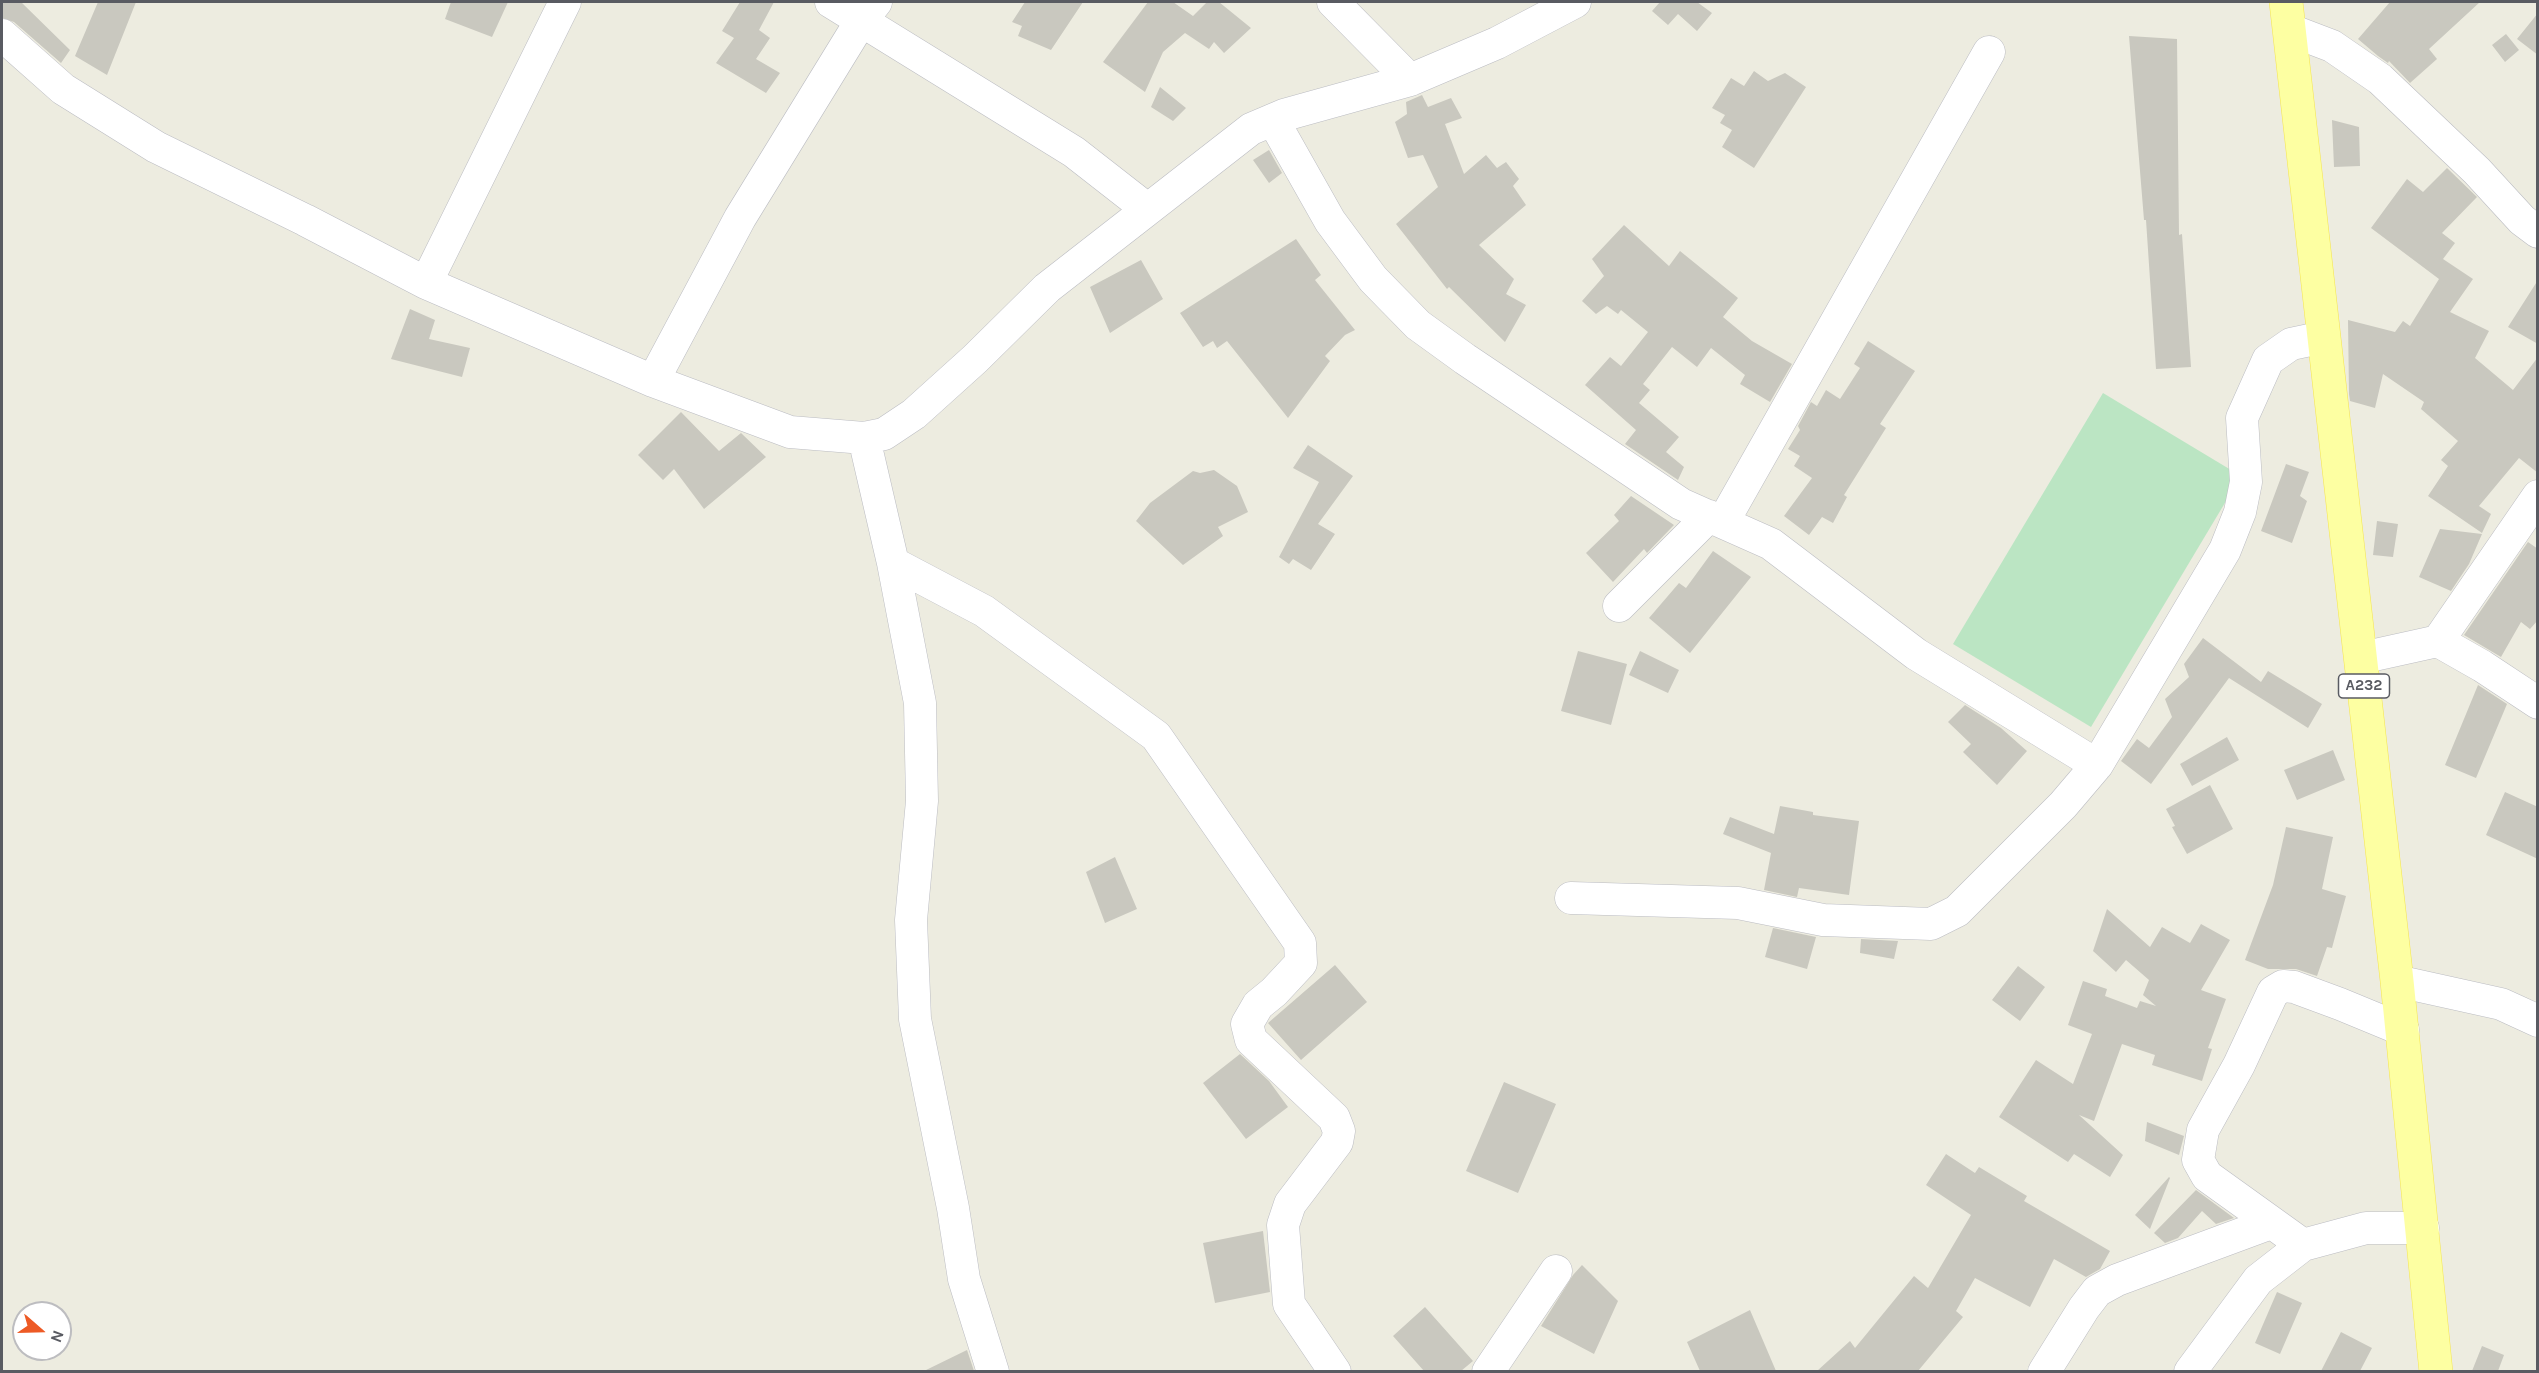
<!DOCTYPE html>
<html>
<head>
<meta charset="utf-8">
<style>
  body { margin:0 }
  #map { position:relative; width:2539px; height:1373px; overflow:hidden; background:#edece0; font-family:Karla,sans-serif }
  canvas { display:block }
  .frame { position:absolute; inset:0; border:3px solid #595b62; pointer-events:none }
  .north { position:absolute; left:12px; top:1301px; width:60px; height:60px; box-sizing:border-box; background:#fff; border:2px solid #bdbdc0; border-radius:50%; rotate:110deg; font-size:16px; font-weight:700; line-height:24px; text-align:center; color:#595b62 }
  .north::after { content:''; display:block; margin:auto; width:21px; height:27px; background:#ed5a25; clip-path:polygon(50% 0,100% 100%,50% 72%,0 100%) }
</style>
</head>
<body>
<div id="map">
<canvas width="2539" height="1373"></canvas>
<div class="frame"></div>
<div class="north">N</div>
</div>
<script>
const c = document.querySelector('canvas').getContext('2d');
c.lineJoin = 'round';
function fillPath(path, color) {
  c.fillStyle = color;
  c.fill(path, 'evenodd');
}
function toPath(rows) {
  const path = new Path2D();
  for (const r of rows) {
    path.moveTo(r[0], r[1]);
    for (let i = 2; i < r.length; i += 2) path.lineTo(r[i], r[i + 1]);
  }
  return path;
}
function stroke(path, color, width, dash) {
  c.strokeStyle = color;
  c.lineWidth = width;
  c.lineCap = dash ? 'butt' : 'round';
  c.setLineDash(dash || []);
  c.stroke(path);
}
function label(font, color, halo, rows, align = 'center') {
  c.font = font + ' Karla,sans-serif';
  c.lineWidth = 6;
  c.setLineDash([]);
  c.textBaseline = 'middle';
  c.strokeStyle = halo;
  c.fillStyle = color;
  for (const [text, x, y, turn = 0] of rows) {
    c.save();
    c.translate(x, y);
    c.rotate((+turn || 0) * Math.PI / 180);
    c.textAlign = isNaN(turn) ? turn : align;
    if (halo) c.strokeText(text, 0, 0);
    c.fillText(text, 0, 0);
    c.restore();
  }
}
const green = toPath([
  [2103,393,2241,476,2091,727,1953,644]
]);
const building = toPath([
  [2,2,21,2,70,50,61,63,14,22,2,18],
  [98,2,136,2,107,75,75,56],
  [451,2,508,2,492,37,445,19],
  [740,2,774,2,759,30,770,38,756,59,780,73,766,93,716,63,734,38,722,31],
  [1025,2,1083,2,1051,50,1018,36,1022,26,1012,22],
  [1148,2,1173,2,1193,16,1207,2,1219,2,1251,28,1224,53,1214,42,1209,49,1185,33,1163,52,1145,92,1103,62],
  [1660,2,1697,2,1712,13,1697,31,1678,14,1668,25,1652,11],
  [2390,2,2480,2,2429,49,2437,59,2410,83,2389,61,2388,63,2378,56,2358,39],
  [2538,13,2538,55,2517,39],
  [2506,34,2519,50,2505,62,2492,45],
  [2129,36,2177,39,2179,235,2182,234,2191,367,2156,369,2146,220,2144,220],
  [1754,71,1768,81,1785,73,1806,87,1754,168,1722,147,1732,130,1720,123,1725,115,1712,108,1731,78,1744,86],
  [1160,87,1186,108,1173,121,1151,107],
  [1422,95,1428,107,1451,98,1462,118,1445,124,1464,174,1486,155,1497,168,1506,162,1519,179,1513,186,1526,205,1479,245,1514,279,1506,294,1526,305,1505,342,1449,287,1447,289,1396,224,1438,187,1423,155,1408,158,1395,122,1407,114,1406,102],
  [2332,120,2359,127,2360,166,2334,167],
  [1269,150,1282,173,1269,183,1253,160],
  [2447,168,2477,197,2442,233,2455,243,2443,259,2473,279,2450,312,2489,331,2475,358,2513,390,2538,357,2538,473,2519,458,2479,506,2491,514,2482,533,2428,496,2448,466,2441,460,2458,441,2421,409,2424,402,2383,374,2375,408,2350,401,2349,394,2348,320,2395,332,2403,321,2410,326,2439,279,2371,228,2407,179,2423,192],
  [1624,225,1669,266,1680,251,1738,298,1723,317,1752,341,1792,364,1770,402,1740,384,1745,375,1711,348,1697,367,1672,347,1643,384,1650,390,1639,403,1679,437,1666,452,1684,467,1678,480,1625,444,1636,430,1585,385,1610,357,1621,366,1648,332,1621,310,1618,314,1607,306,1596,314,1582,301,1604,276,1592,259],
  [1296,239,1321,275,1315,280,1355,330,1345,335,1325,356,1330,361,1288,418,1227,341,1217,348,1213,341,1203,347,1180,313],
  [1141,260,1163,299,1110,333,1090,287],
  [2538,280,2538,344,2508,327],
  [410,309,435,320,429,339,470,348,462,377,391,359],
  [1868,341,1915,371,1880,424,1886,428,1844,495,1847,497,1833,523,1822,517,1809,535,1784,516,1812,478,1794,466,1800,456,1788,449,1800,430,1798,426,1811,402,1817,406,1826,390,1840,399,1860,368,1854,364],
  [681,412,719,451,741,433,766,457,704,509,674,469,663,480,638,455],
  [1308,445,1353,476,1318,524,1335,534,1311,570,1293,559,1289,564,1279,557,1319,482,1293,468],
  [2286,464,2309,472,2300,496,2307,501,2292,543,2261,531],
  [1214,470,1237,486,1248,512,1218,527,1223,536,1183,565,1136,521,1150,503,1193,471,1200,473],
  [1631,496,1674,525,1647,553,1644,549,1613,582,1586,553,1619,521,1614,515],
  [2377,521,2398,524,2393,557,2373,555],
  [2440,529,2482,534,2469,564,2451,591,2419,577],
  [2528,542,2538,549,2538,620,2530,629,2521,622,2501,657,2464,635],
  [1713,551,1751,577,1690,653,1649,618,1679,583,1686,588],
  [2203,638,2261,682,2268,671,2322,704,2308,728,2229,678,2151,784,2121,761,2137,739,2149,748,2172,717,2165,699,2189,677,2184,664],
  [1578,651,1627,664,1611,725,1561,711],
  [1640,651,1679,670,1668,693,1629,675],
  [2478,685,2507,704,2476,778,2445,765],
  [1965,705,2001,728,2027,751,1997,785,1963,752,1971,744,1948,722],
  [2227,737,2239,760,2192,786,2180,764],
  [2333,750,2345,780,2297,800,2284,770],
  [2210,785,2233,829,2187,854,2172,827,2175,826,2166,809],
  [2505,792,2538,807,2538,859,2486,835],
  [1780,806,1813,812,1813,815,1859,821,1849,895,1799,888,1797,897,1764,890,1771,853,1723,834,1730,817,1774,834],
  [2286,827,2333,837,2322,889,2346,896,2332,948,2327,947,2317,976,2296,969,2268,969,2245,960,2273,885],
  [1115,857,1137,909,1105,923,1086,872],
  [2107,909,2150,947,2162,927,2190,943,2201,924,2230,940,2201,990,2226,999,2208,1048,2212,1049,2202,1081,2152,1065,2155,1055,2122,1044,2094,1121,2079,1115,2123,1155,2110,1177,2074,1154,2068,1162,1999,1117,2036,1060,2073,1084,2092,1034,2068,1025,2083,981,2107,989,2105,996,2137,1008,2140,1001,2156,1006,2143,995,2149,980,2126,960,2116,972,2093,951],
  [1773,928,1816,937,1807,969,1765,957],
  [1861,939,1898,941,1894,959,1860,953],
  [1335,965,1367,1002,1301,1060,1268,1023],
  [2018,966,2045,987,2020,1021,1992,1000],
  [1240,1054,1269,1081,1288,1107,1246,1139,1203,1083],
  [1504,1082,1556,1104,1518,1193,1466,1171],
  [2147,1122,2184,1136,2179,1155,2145,1141],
  [1946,1154,1975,1173,1979,1167,2027,1196,2024,1201,2110,1251,2100,1269,2086,1277,2054,1259,2030,1307,1975,1278,1956,1311,1963,1317,1918,1371,1817,1371,1850,1341,1855,1348,1914,1276,1928,1288,1971,1215,1926,1185],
  [2169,1177,2170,1178,2150,1229,2135,1215],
  [2196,1190,2234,1218,2216,1224,2202,1211,2178,1238,2165,1243,2154,1233],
  [1263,1231,1270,1292,1215,1303,1203,1243],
  [1582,1265,1618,1301,1594,1354,1541,1326,1573,1275],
  [2277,1292,2302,1303,2280,1354,2255,1343],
  [1425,1307,1473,1361,1461,1371,1424,1371,1393,1336],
  [1750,1310,1776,1371,1700,1371,1687,1342],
  [2341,1332,2372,1348,2360,1371,2321,1371],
  [2482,1346,2504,1355,2498,1371,2472,1371],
  [967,1350,974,1371,924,1371]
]);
const minor = toPath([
  [831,2,1074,152,1147,209],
  [1333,2,1410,80],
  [2290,30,2332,46,2380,79,2477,171,2522,220,2538,232],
  [2,35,63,89,156,147,305,220,426,283,653,381,790,432,864,438,884,434,914,414,975,359,1047,288,1251,129,1284,115,1410,80,1497,43,1575,2],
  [1273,120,1330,221,1373,279,1418,325,1465,359,1681,504,1771,544,1916,654,2097,765],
  [426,283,565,2],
  [653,381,740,218,861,21,876,2],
  [864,438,893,563,920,703,922,801,911,920,915,1019,953,1208,964,1279,993,1372],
  [1723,522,1989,52],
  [893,563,984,611,1156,736,1300,943,1301,963,1274,992,1258,1005,1247,1024,1251,1040,1334,1118,1339,1131,1337,1142,1290,1204,1283,1225,1289,1304,1335,1372],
  [1619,606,1709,516],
  [2438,641,2538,496],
  [2361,658,2438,641,2482,666,2538,703],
  [1571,898,1738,903,1823,920,1931,924,1957,911,2063,805,2097,765,2225,550,2240,512,2246,482,2242,418,2268,360,2291,344,2324,337],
  [2397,981,2501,1004,2538,1021],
  [2303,1245,2207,1176,2198,1160,2203,1130,2239,1065,2273,992,2283,986,2294,987,2340,1004,2403,1030],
  [1488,1372,1556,1271],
  [2044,1372,2084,1308,2097,1291,2117,1280,2271,1223],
  [2190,1372,2258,1280,2303,1245,2366,1228,2423,1228]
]);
const major = toPath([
  [2286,2,2397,981,2436,1372]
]);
const shields = [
  [2364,686,51]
];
const shieldNames = [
  ["A232",2364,686]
];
fillPath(green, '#bbe5c3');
fillPath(building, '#c9c8bf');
stroke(minor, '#bbbcc2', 33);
stroke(major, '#f5e551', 34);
stroke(minor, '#fff', 32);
stroke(major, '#fdffa2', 33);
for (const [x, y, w] of shields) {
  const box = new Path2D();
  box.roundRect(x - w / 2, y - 12, w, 24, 4.5);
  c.fillStyle = '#fff';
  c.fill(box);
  stroke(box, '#595b62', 1.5);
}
label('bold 15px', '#595b62', null, shieldNames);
</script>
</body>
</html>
